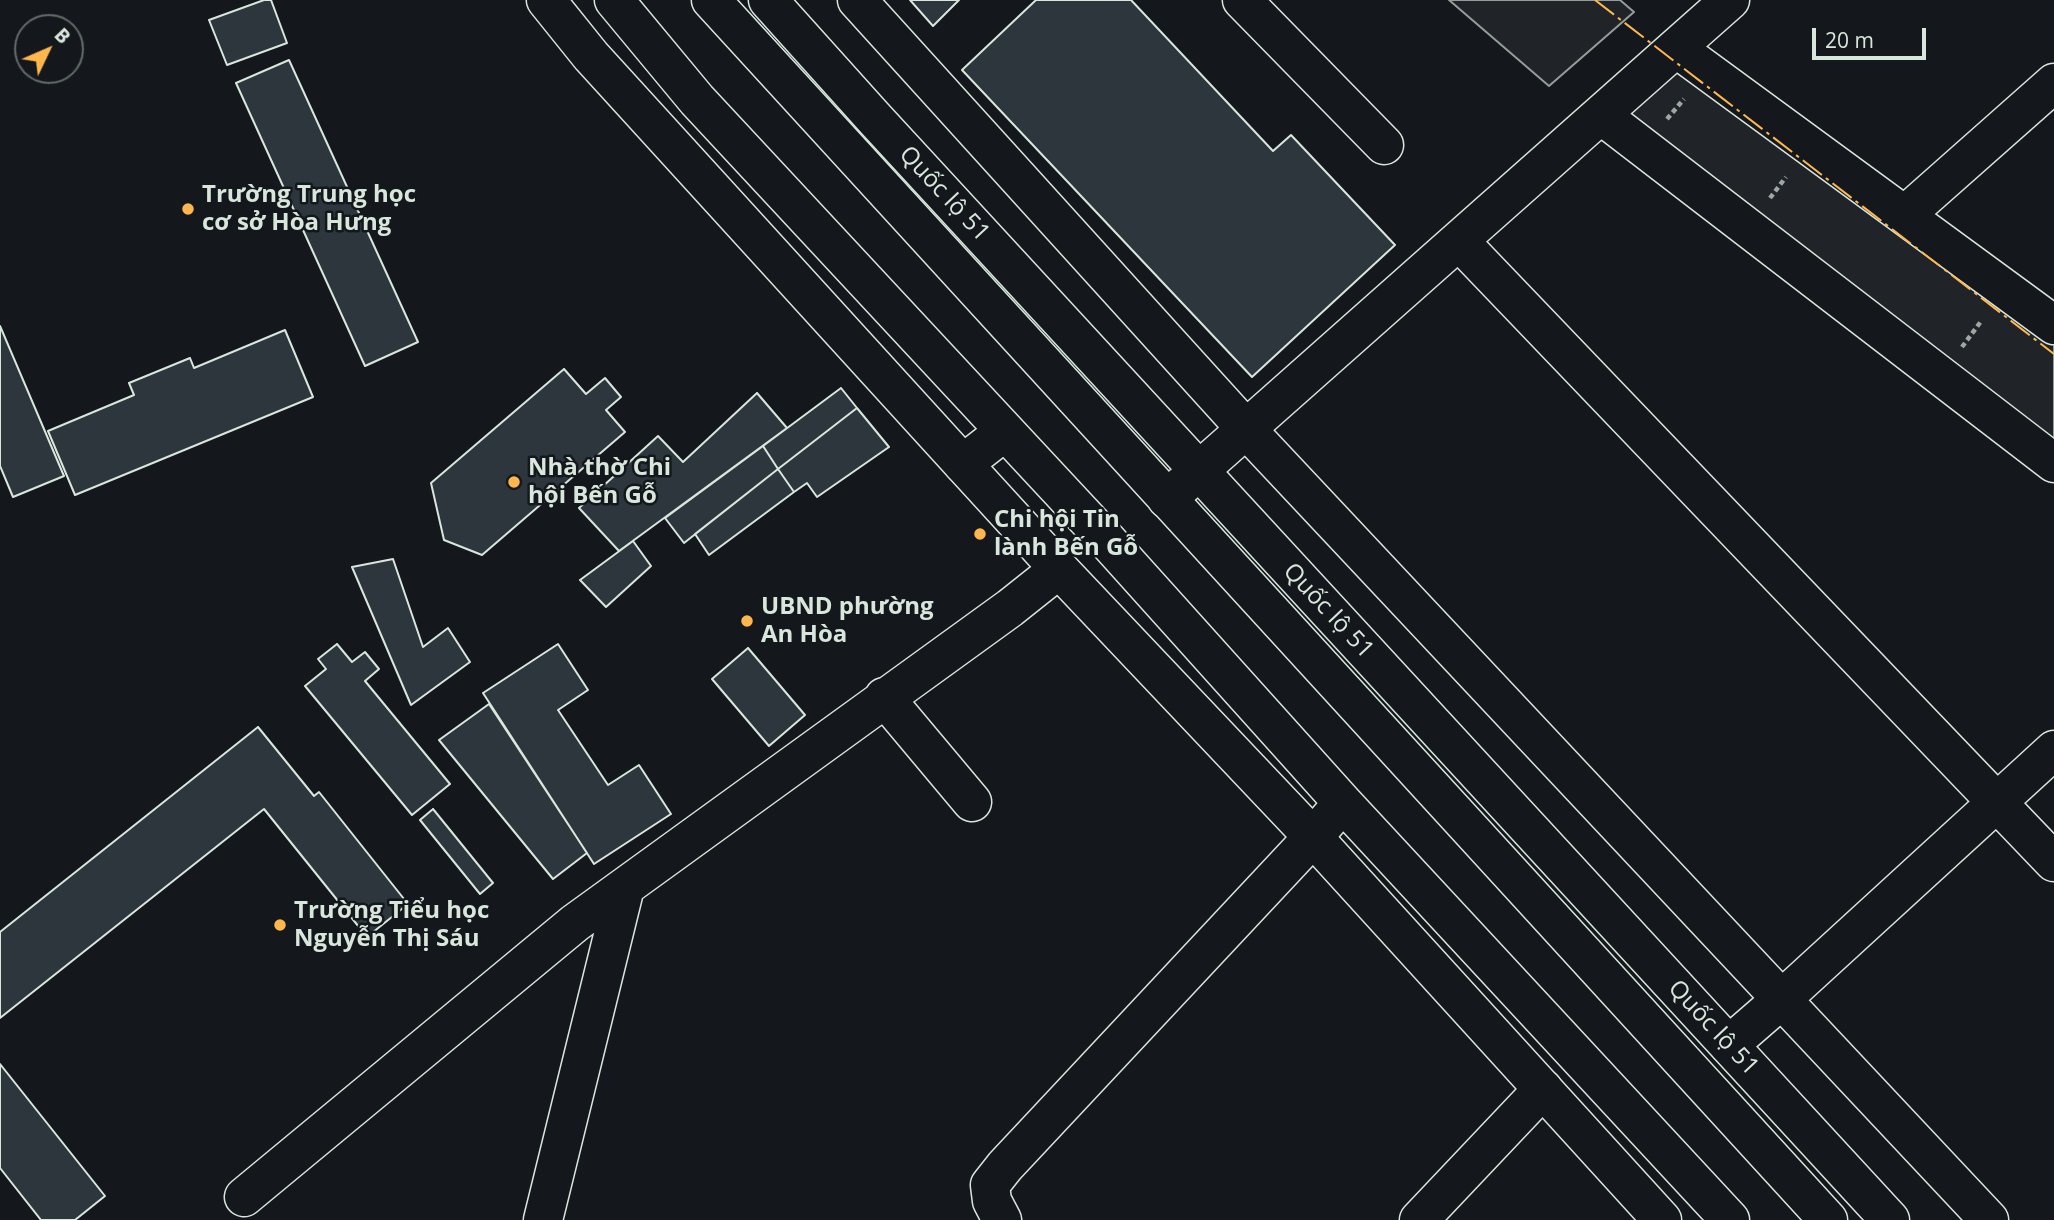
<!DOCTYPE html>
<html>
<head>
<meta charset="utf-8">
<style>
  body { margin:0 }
  #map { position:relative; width:2054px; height:1220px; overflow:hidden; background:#14181c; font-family:"Open Sans",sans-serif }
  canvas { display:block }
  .north { position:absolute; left:14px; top:14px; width:70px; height:70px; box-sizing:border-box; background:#14181c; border:2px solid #626a69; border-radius:50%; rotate:46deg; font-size:19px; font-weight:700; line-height:28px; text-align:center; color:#d8e6dc }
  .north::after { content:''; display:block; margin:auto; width:24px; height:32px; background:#ffb74d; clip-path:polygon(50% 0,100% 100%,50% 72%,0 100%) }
  .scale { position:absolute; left:1812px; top:28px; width:114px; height:32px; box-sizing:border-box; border:4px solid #d8e6dc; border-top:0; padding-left:9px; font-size:21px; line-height:24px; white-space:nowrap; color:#d8e6dc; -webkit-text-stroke:5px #14181c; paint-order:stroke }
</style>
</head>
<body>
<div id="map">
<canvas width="2054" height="1220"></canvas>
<div class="north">B</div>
<div class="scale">20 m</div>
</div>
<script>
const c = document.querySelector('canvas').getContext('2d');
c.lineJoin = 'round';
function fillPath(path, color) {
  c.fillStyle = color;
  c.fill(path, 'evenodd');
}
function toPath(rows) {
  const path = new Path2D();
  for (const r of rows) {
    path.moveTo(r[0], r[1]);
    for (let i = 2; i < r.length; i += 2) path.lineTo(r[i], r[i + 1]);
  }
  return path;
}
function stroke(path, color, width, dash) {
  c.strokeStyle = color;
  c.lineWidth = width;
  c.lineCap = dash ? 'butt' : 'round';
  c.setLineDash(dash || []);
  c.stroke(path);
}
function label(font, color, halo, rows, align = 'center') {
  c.font = font + ' "Open Sans",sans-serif';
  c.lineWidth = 5;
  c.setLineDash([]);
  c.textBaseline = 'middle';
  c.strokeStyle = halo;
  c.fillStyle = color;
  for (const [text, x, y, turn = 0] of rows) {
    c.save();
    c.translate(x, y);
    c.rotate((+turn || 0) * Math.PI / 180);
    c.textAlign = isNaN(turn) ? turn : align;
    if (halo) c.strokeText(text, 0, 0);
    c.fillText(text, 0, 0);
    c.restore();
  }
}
const green = toPath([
  [1449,0,1620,0,1634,12,1549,86,1449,0],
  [1677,64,2054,342,2054,446,1622,115,1677,64]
]);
const building = toPath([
  [264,0,271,0,287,43,227,65,209,20,264,0],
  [910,0,959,0,933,26,910,0],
  [1036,0,1131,0,1273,151,1291,135,1395,245,1252,377,962,70,1036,0],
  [289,60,418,342,365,366,236,83,289,60],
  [0,326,64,476,13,497,0,466,0,326],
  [285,330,313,397,75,495,48,431,134,395,129,383,190,358,194,368,285,330],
  [564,369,586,394,605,378,621,397,606,410,625,432,482,555,444,540,431,483,564,369],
  [841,388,857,408,778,469,763,446,841,388],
  [757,393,787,428,619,551,579,508,658,436,683,462,757,393],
  [857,408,889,447,817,497,807,483,794,492,778,469,857,408],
  [763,446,778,469,684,543,665,518,763,446],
  [778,469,794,492,709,555,695,534,778,469],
  [633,541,651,566,606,607,580,580,633,541],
  [393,559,423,647,448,628,470,662,411,705,352,567,393,559],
  [337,644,352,662,365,652,379,669,365,681,450,784,412,815,305,686,326,669,318,659,337,644],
  [558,644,588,690,558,710,608,785,639,765,671,814,594,864,483,693,558,644],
  [748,648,805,715,769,746,712,679,748,648],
  [489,704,587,853,553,879,439,740,489,704],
  [258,727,314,796,319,792,408,904,367,937,264,809,0,1018,0,932,258,727],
  [433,809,493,883,480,894,420,820,433,809],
  [0,1064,105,1196,75,1220,41,1220,0,1168,0,1064]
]);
const path = toPath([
  [1667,119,1684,99],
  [1770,198,1786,177],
  [1962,347,1982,320]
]);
const minor = toPath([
  [857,0,1247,430,1989,1220],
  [1242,0,1384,145],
  [1676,48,2054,325],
  [1601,115,2054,463],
  [1905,215,2054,83],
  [1459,241,2054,862],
  [963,464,1004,432],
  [1167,499,1730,0],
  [884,697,972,802],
  [1729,1045,1782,999,2054,750],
  [244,1197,575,923,1010,608,1059,569],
  [543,1220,625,887],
  [1002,1220,992,1201,990,1185,1005,1166,1313,837],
  [1419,1220,1543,1089]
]);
const major = toPath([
  [546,0,591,56,963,464,1059,569,1313,837,1662,1220],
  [768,0,874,118,1890,1220]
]);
const highway = toPath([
  [614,0,697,100,1102,535,1343,803,1730,1220],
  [711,0,1828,1220],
  [1313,837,1343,803]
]);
const power = toPath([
  [1595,0,2054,354]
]);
const markers = [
  [188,209,7,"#ffb74d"],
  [514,482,7,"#ffb74d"],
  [980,534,7,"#ffb74d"],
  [747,621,7,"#ffb74d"],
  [280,925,7,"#ffb74d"]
];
const streetNames = [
  ["Quốc lộ 51",944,194,47],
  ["Quốc lộ 51",1328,611,47],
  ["Quốc lộ 51",1713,1028,47]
];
const poiNames = [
  ["Trường Trung học",202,195],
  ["cơ sở Hòa Hưng",202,223],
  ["Nhà thờ Chi",528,468],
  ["hội Bến Gỗ",528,496],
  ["Chi hội Tin",994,520],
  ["lành Bến Gỗ",994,548],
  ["UBND phường",761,607],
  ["An Hòa",761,635],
  ["Trường Tiểu học",294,911],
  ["Nguyễn Thị Sáu",294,939]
];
fillPath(green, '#202428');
stroke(green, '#939e99', 2);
fillPath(building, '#2c363c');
stroke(building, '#d8e6dc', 2);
stroke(minor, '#d8e6dc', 41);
stroke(major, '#d8e6dc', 41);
stroke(highway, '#d8e6dc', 41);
stroke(path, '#9da8a2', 4.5, [5, 3.5]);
stroke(minor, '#14181c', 38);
stroke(major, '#14181c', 38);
stroke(highway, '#14181c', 38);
stroke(power, '#ffb74d', 2, [24, 5, 3.5, 5]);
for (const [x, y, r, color] of markers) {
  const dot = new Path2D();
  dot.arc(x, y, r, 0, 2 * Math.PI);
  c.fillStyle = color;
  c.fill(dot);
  stroke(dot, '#14181c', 2.5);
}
label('24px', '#d8e6dc', '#14181c', streetNames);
label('bold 24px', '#d8e6dc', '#14181c', poiNames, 'left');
</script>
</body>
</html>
